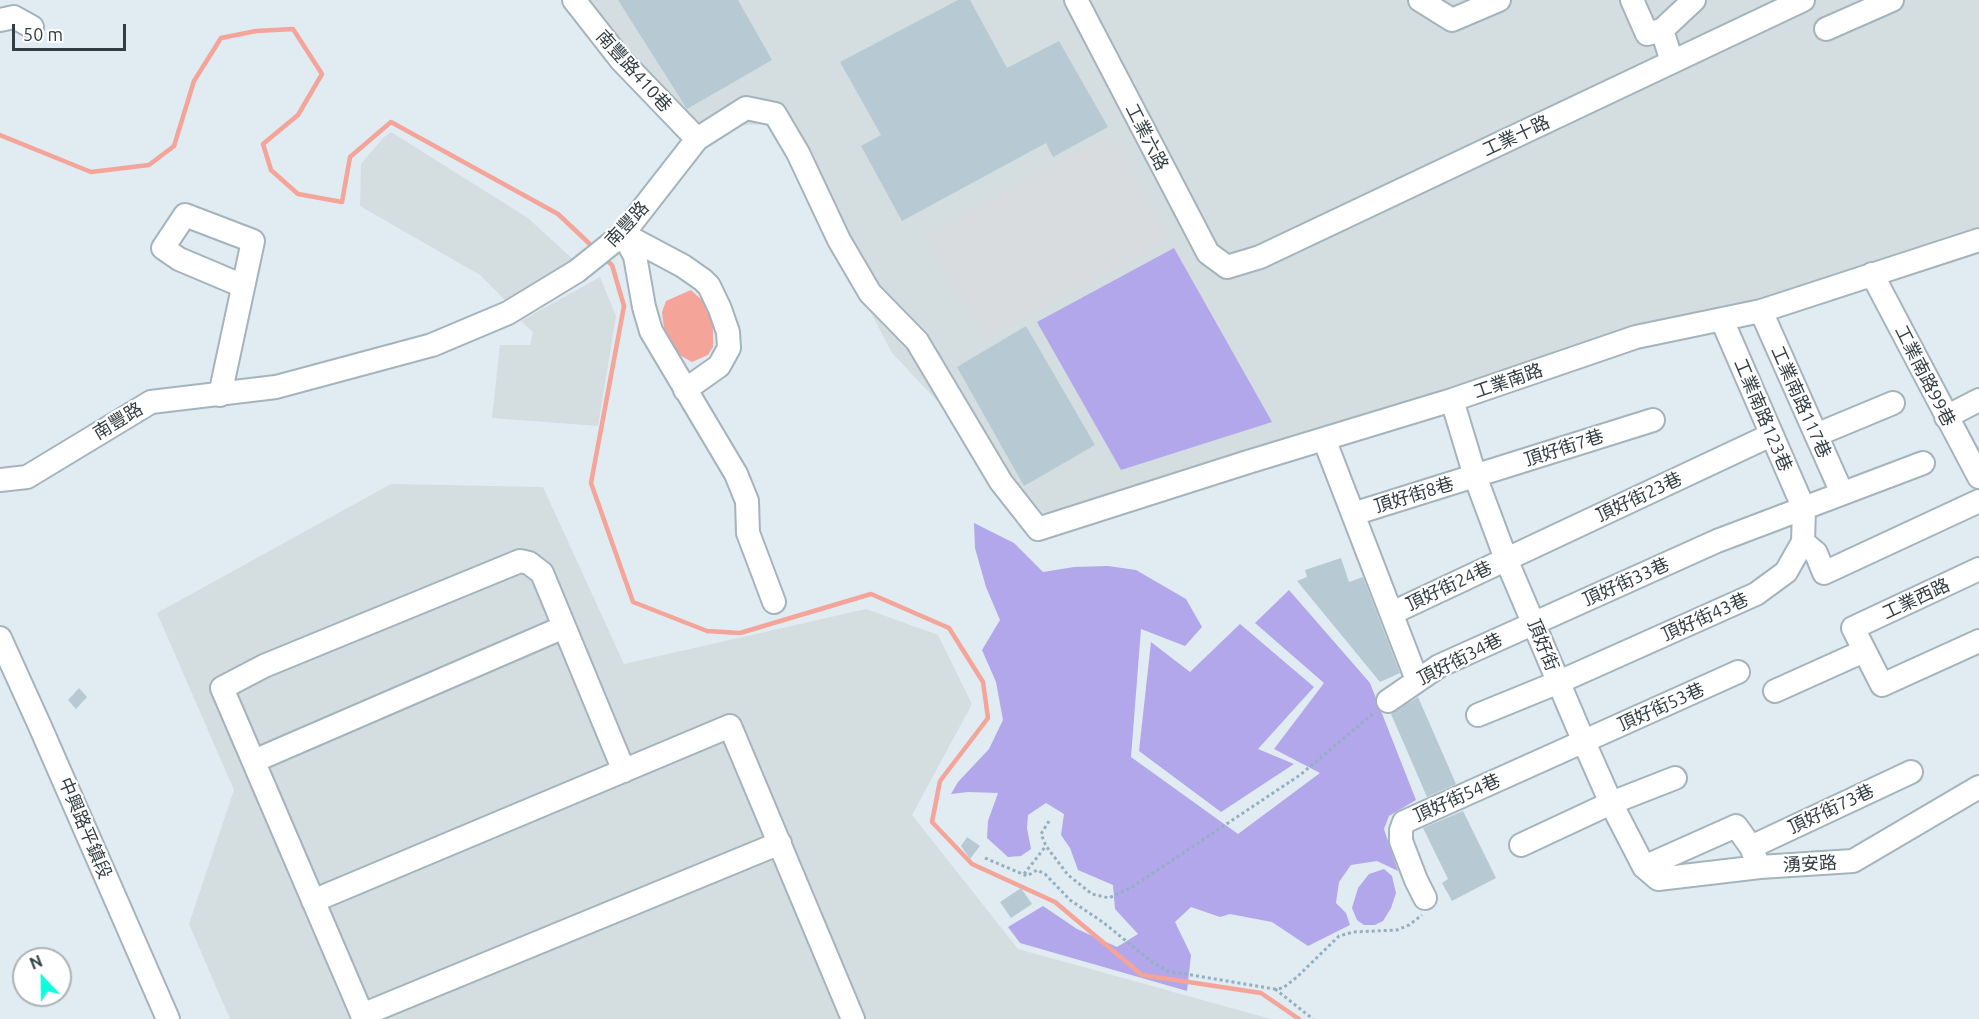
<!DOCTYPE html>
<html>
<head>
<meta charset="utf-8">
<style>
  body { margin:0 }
  #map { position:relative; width:1979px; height:1019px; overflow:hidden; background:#e1ebf2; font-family:Ubuntu,sans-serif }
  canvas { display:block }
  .north { position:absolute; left:12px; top:947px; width:60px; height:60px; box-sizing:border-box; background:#fff; border:2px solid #adb2b4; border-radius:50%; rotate:338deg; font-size:16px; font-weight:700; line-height:24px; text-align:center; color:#323e43 }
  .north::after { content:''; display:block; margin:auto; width:21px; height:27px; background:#0bffdf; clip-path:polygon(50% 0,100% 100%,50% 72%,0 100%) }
  .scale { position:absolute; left:12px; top:24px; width:114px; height:27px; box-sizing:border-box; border:3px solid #323e43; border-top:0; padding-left:8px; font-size:18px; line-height:21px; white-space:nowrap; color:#323e43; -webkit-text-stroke:4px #fff; paint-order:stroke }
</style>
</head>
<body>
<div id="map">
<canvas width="1979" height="1019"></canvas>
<div class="north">N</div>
<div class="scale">50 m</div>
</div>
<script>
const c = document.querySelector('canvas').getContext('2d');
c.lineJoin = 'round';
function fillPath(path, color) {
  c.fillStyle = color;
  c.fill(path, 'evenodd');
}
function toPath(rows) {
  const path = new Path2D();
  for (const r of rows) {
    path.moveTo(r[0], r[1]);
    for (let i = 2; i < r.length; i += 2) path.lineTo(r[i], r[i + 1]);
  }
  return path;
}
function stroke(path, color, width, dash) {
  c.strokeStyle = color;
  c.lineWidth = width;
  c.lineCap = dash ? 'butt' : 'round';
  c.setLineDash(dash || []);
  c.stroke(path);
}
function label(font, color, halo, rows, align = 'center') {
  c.font = font + ' Ubuntu,"Noto Sans TC",sans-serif';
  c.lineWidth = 4.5;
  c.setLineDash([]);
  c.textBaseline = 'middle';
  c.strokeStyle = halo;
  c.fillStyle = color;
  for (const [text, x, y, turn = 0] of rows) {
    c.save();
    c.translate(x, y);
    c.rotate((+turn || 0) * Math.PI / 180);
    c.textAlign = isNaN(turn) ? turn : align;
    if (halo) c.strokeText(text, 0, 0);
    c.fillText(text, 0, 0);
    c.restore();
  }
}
const industrial = toPath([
  [575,0,1979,0,1979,238,1046,516,892,353,773,124,695,127],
  [391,132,528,218,578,264,510,305,480,275,360,206,361,164,383,138],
  [600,277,616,316,598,426,492,418,500,345,530,345,533,332,521,321],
  [391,484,543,487,624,664,866,609,938,635,972,704,912,815,1018,949,1271,1019,230,1019,189,924,234,790,157,613]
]);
const green = toPath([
  [1174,248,1272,422,1121,470,1037,322],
  [974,523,1014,543,1043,572,1074,567,1108,566,1136,570,1186,599,1202,627,1185,646,1141,629,1131,757,1238,834,1320,773,1274,749,1324,683,1255,623,1289,590,1370,683,1416,800,1389,816,1384,829,1398,871,1377,861,1351,865,1339,882,1336,903,1346,913,1350,925,1308,946,1272,922,1230,914,1220,917,1191,907,1175,922,1191,955,1187,991,1020,943,1008,927,1043,906,1077,929,1117,947,1138,934,1115,909,1113,885,1078,870,1070,848,1061,835,1064,814,1046,803,1028,815,1027,828,1031,849,1021,856,1008,857,987,838,988,821,998,793,968,792,951,794,958,782,989,749,1003,720,996,682,982,650,1000,620,986,587,975,548],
  [1240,624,1314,687,1258,749,1294,764,1221,812,1139,751,1151,642,1190,672],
  [1384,869,1392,876,1396,893,1391,908,1383,921,1375,925,1364,925,1357,920,1352,908,1358,888,1369,874]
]);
const parking = toPath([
  [1110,133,1169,240,985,339,924,234]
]);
const water = toPath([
  [691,290,708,306,713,327,713,347,708,355,692,362,676,353,664,329,662,312,666,301]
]);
const stream = toPath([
  [0,135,91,172,149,165,174,146,194,81,221,38,256,31,293,29,322,74,298,115,263,144,271,170,298,194,342,202,350,157,391,122,558,214,594,248],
  [604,258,612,265,624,306,591,483,633,602,707,631,740,633,871,594,949,628,983,682,988,718,940,781,932,822,972,864,1055,902,1142,975,1261,993,1299,1019]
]);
const building = toPath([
  [618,0,738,0,772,60,687,109],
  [958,0,970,0,1007,68,1059,41,1108,127,1053,157,1046,143,902,221,861,146,881,135,840,62],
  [1026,326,1095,445,1024,486,957,367],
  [1341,558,1349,582,1363,577,1400,673,1380,682,1297,581,1307,577,1305,570],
  [79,688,87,697,76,709,68,700],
  [1418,697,1456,784,1427,797,1391,714],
  [1463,811,1496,878,1452,901,1442,883,1448,879,1423,828],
  [967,837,980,846,970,859,961,846],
  [1021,888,1032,904,1011,918,1000,902]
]);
const path = toPath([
  [1049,821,1041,834,1046,846,1068,875,1092,894,1109,898,1132,887,1300,775,1375,712],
  [985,858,1027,876,1037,870,1045,874,1070,900,1104,923,1152,962,1168,971,1275,989,1283,988,1297,977,1339,936,1353,932,1397,930,1409,925,1422,915],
  [1024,874,1046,846],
  [1275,989,1313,1019]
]);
const minor = toPath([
  [574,0,621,60,697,139],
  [1076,0,1208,253,1227,267,1260,257,1803,0],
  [1420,0,1452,20,1499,0],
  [1632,0,1647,34,1662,30],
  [0,20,14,17,32,27],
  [1826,29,1892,0],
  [1672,62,1662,30,1694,0],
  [623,234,635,256,644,307,651,331,736,474,747,501,748,533,774,602],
  [623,234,683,266,703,280,709,286,720,309,728,332,729,348,719,366,685,390],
  [1872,274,1979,477],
  [1761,311,1842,493],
  [220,395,253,241,185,215,163,248,179,259,243,286],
  [1452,400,1475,476,1506,559,1584,742,1611,803,1644,867,1658,879,1760,867,1853,861,1979,787],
  [1946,417,1979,400],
  [1816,435,1893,403],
  [1324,439,1417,680],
  [0,480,27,477,151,402,276,387,432,345,508,313,577,271,623,234,697,139,746,108,775,114,798,153,839,240,870,293,917,341,1001,482,1038,529,1248,462,1452,400,1636,337,1761,311,1979,240],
  [1353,514,1653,420],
  [1803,542,1816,553,1824,573,1979,501],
  [1979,569,1853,628,1882,685,1979,641],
  [1392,613,1771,435],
  [0,638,39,724,168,1019],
  [1775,691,1864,651],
  [1388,701,1439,666,1717,541,1923,463],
  [1478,715,1559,682,1756,594,1786,572,1803,542,1804,509,1722,320],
  [254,761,564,627],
  [1521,845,1611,803,1675,778],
  [1751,847,1911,772],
  [1644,867,1736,826,1751,847,1756,859],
  [1425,898,1416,880,1401,841,1401,830,1404,822,1738,672],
  [313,901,730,726,853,1019],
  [362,1015,780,843],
  [364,1019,222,688,264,666,520,561,529,563,542,573,624,771]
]);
const streetNames = [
  ["南豐路410巷",634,71,48],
  ["工業十路",1516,136,-25],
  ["工業六路",1147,137,63],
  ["南豐路",627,224,-47],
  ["工業南路99巷",1925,376,63],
  ["工業南路",1508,381,-19],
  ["工業南路117巷",1801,402,66],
  ["工業南路123巷",1763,415,67],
  ["南豐路",118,421,-31],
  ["頂好街7巷",1564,448,-18],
  ["頂好街8巷",1414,495,-17],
  ["頂好街23巷",1639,497,-25],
  ["頂好街33巷",1626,582,-24],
  ["頂好街24巷",1449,586,-25],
  ["工業西路",1916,599,-25],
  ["頂好街43巷",1705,617,-24],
  ["頂好街",1543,645,68],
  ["頂好街34巷",1460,659,-27],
  ["頂好街53巷",1661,707,-24],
  ["頂好街54巷",1457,798,-24],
  ["頂好街73巷",1831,809,-25],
  ["中興路平鎮段",85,828,67],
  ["湧安路",1810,864,-3]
];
fillPath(industrial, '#d4dde0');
fillPath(green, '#b2a7ea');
fillPath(parking, '#d8dcdf');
fillPath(water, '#f4a498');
stroke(stream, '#f4a498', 4.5);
fillPath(building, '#b7cad4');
stroke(minor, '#a4b4bd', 26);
stroke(path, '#94b0c0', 3, [3, 3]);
stroke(minor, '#fff', 22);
label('18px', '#323e43', '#fff', streetNames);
</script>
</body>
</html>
